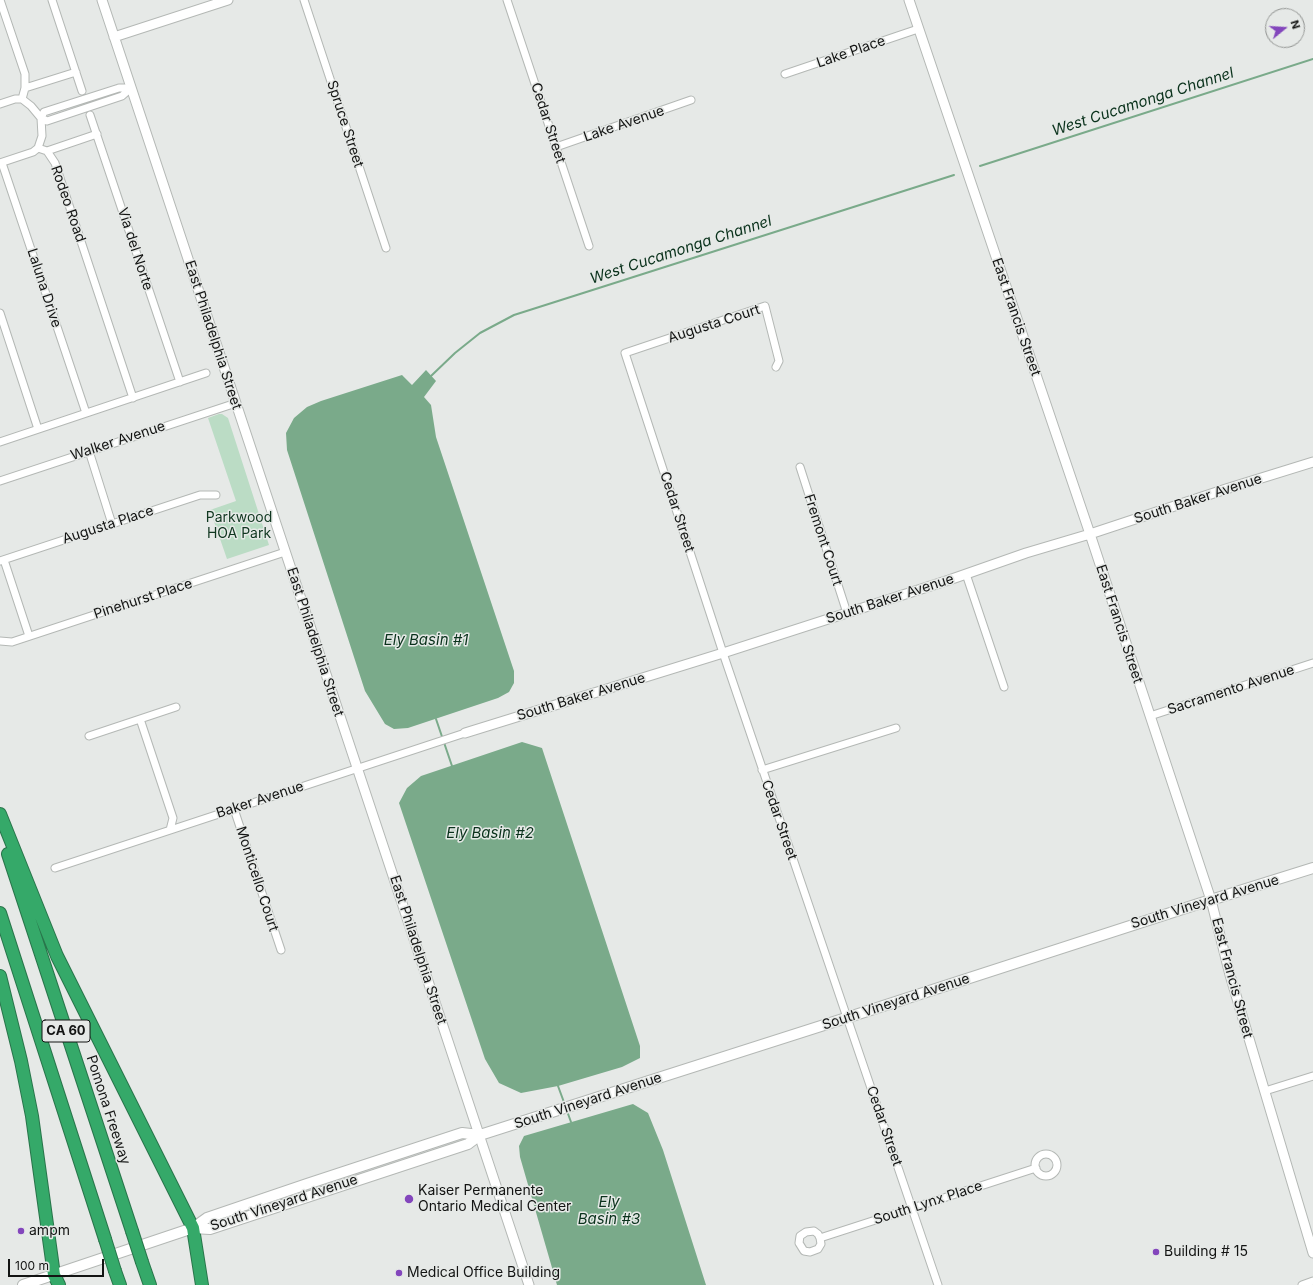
<!DOCTYPE html>
<html>
<head>
<meta charset="utf-8">
<style>
  body { margin:0 }
  #map { position:relative; width:1313px; height:1285px; overflow:hidden; background:#e6e9e7; font-family:Inter,sans-serif }
  canvas { display:block }
  .north { position:absolute; left:1265px; top:8px; width:40px; height:40px; box-sizing:border-box; background:#e6e9e7; border:1px solid #929492; border-radius:50%; rotate:72deg; font-size:11px; font-weight:700; line-height:16px; text-align:center; color:#131413 }
  .north::after { content:''; display:block; margin:auto; width:14px; height:18px; background:#8346bc; clip-path:polygon(50% 0,100% 100%,50% 72%,0 100%) }
  .scale { position:absolute; left:8px; top:1259px; width:96px; height:18px; box-sizing:border-box; border:2px solid #131413; border-top:0; padding-left:5px; font-size:12px; line-height:14px; white-space:nowrap; color:#131413; -webkit-text-stroke:3px #e6e9e7; paint-order:stroke }
</style>
</head>
<body>
<div id="map">
<canvas width="1313" height="1285"></canvas>
<div class="north">N</div>
<div class="scale">100 m</div>
</div>
<script>
const c = document.querySelector('canvas').getContext('2d');
c.lineJoin = 'round';
function fillPath(path, color) {
  c.fillStyle = color;
  c.fill(path, 'evenodd');
}
function toPath(rows) {
  const path = new Path2D();
  for (const r of rows) {
    if (r.length === 3) {
      path.moveTo(r[0] + r[2], r[1]);
      path.arc(r[0], r[1], r[2], 0, 2 * Math.PI);
      continue;
    }
    path.moveTo(r[0], r[1]);
    for (let i = 2; i < r.length; i += 2) path.lineTo(r[i], r[i + 1]);
  }
  return path;
}
function stroke(path, color, width, dash) {
  c.strokeStyle = color;
  c.lineWidth = width;
  c.lineCap = dash ? 'butt' : 'round';
  c.setLineDash(dash || []);
  c.stroke(path);
}
function label(font, color, halo, rows, align = 'center') {
  c.font = font + ' Inter,sans-serif';
  c.lineWidth = 3;
  c.setLineDash([]);
  c.textBaseline = 'middle';
  c.strokeStyle = halo;
  c.fillStyle = color;
  for (const [text, x, y, turn = 0] of rows) {
    c.save();
    c.translate(x, y);
    c.rotate((+turn || 0) * Math.PI / 180);
    c.textAlign = isNaN(turn) ? turn : align;
    if (halo) c.strokeText(text, 0, 0);
    c.fillText(text, 0, 0);
    c.restore();
  }
}
const green = toPath([
  [219,414,222,414,228,418,269,545,227,559,210,510,236,501,208,418]
]);
const water = toPath([
  [426,370,436,381,424,397,431,405,436,437,514,671,514,683,509,692,498,698,408,728,394,729,385,724,365,691,287,450,286,433,294,418,307,407,321,401,402,375,412,385],
  [522,742,542,748,640,1046,640,1058,622,1067,558,1086,521,1093,499,1083,485,1059,399,803,407,788,421,776],
  [633,1104,648,1113,663,1150,706,1285,557,1285,520,1157,519,1146,524,1136]
]);
const stream = toPath([
  [980,166,1313,59],
  [431,376,455,353,480,333,514,315,954,175],
  [436,719,452,766],
  [558,1086,565,1105],
  [567,1111,571,1122]
]);
const minor = toPath([
  [0,0,25,74,25,88,22,99],
  [52,0,82,91],
  [304,0,386,248],
  [507,0,589,246],
  [785,74,918,29],
  [25,88,76,72],
  [119,88,131,88,122,96,47,121,41,118,44,112,119,88],
  [0,104,15,99,22,99],
  [90,115,180,382],
  [556,147,691,100],
  [38,148,47,151,55,163,133,398],
  [47,151,97,134],
  [0,163,33,152,38,148,42,136,41,118,31,106,22,99],
  [2,163,86,413],
  [0,313,38,429],
  [776,367,779,361,765,306,625,353,723,653,938,1285],
  [0,442,206,373],
  [89,451,112,524],
  [800,467,847,613],
  [0,481,236,403],
  [4,560,29,636],
  [0,561,200,495,216,495],
  [966,574,1004,687],
  [0,641,12,642,285,552],
  [1150,716,1313,663],
  [140,719,173,818,170,830],
  [89,736,176,707],
  [762,770,896,728],
  [234,809,281,950],
  [55,868,465,733],
  [1265,1091,1313,1076],
  [1046,1165,11],
  [820,1238,821,1244,818,1249,810,1252,804,1251,799,1243,800,1236,806,1232,814,1231,818,1234,820,1238,1036,1168],
  [1302,1285,1313,1281]
]);
const tertiary = toPath([
  [102,0,529,1285],
  [909,0,1090,534,1211,900,1230,975,1313,1253],
  [114,37,228,0],
  [465,733,723,653,949,580,1026,553,1090,534,1226,489,1313,462]
]);
const secondary = toPath([
  [193,1228,210,1229,468,1144,480,1135,846,1018,1198,904,1313,868],
  [23,1285,193,1228,207,1218,307,1184,462,1133,480,1135]
]);
const motorway = toPath([
  [0,814,57,956,193,1228,202,1285],
  [8,854,132,1231],
  [0,913,105,1239],
  [0,976,21,1061,32,1116,54,1275,59,1285],
  [142,1262,150,1285],
  [115,1271,120,1285]
]);
const motorwayBridge = toPath([
  [132,1231,142,1262],
  [105,1239,115,1271]
]);
const markers = [
  [409,1199,5,"#8346bc"],
  [21,1231,4,"#8346bc"],
  [1156,1252,4,"#8346bc"],
  [399,1273,4,"#8346bc"]
];
const shields = [
  [66,1031,48]
];
const shieldNames = [
  ["CA 60",66,1031]
];
const streetNames = [
  ["Lake Place",851,52,-19],
  ["Cedar Street",548,123,72],
  ["Spruce Street",345,124,72],
  ["Lake Avenue",624,124,-19],
  ["Rodeo Road",68,204,71],
  ["Via del Norte",135,249,72],
  ["Laluna Drive",44,288,72],
  ["East Francis Street",1016,317,71],
  ["Augusta Court",714,324,-18],
  ["East Philadelphia Street",213,335,72],
  ["Walker Avenue",118,441,-18],
  ["South Baker Avenue",1198,499,-18],
  ["Cedar Street",677,512,72],
  ["Augusta Place",108,525,-18],
  ["Fremont Court",823,540,72],
  ["Pinehurst Place",143,599,-18],
  ["South Baker Avenue",890,599,-18],
  ["East Francis Street",1119,624,72],
  ["East Philadelphia Street",315,642,72],
  ["Sacramento Avenue",1231,690,-18],
  ["South Baker Avenue",581,697,-17],
  ["Baker Avenue",260,800,-18],
  ["Cedar Street",779,820,71],
  ["Monticello Court",257,879,72],
  ["South Vineyard Avenue",1205,902,-17],
  ["East Philadelphia Street",418,950,72],
  ["East Francis Street",1232,978,75],
  ["South Vineyard Avenue",896,1002,-18],
  ["South Vineyard Avenue",588,1101,-18],
  ["Pomona Freeway",108,1110,72],
  ["Cedar Street",884,1126,71],
  ["South Vineyard Avenue",284,1203,-18],
  ["South Lynx Place",928,1203,-18]
];
const parkNames = [
  ["Parkwood",239,518],
  ["HOA Park",239,534]
];
const poiNames = [
  ["Kaiser Permanente",418,1191],
  ["Ontario Medical Center",418,1207],
  ["ampm",29,1231],
  ["Building # 15",1164,1252],
  ["Medical Office Building",407,1273]
];
const waterNames = [
  ["West Cucamonga Channel",1143,102,-18],
  ["West Cucamonga Channel",681,250,-18],
  ["Ely Basin #1",426,640],
  ["Ely Basin #2",490,833],
  ["Ely",609,1202],
  ["Basin #3",609,1219]
];
fillPath(green, '#bbdcc5');
fillPath(water, '#7aaa8a');
stroke(stream, '#7aaa8a', 2);
stroke(minor, '#b4b8b5', 9);
stroke(tertiary, '#b4b8b5', 11);
stroke(secondary, '#b4b8b5', 12);
stroke(motorway, '#29754b', 14);
stroke(minor, '#fff', 7);
stroke(tertiary, '#fff', 9);
stroke(secondary, '#fff', 10);
stroke(motorway, '#35a969', 12);
stroke(motorwayBridge, '#29754b', 14, []);
stroke(motorwayBridge, '#35a969', 12);
for (const [x, y, r, color] of markers) {
  const dot = new Path2D();
  dot.arc(x, y, r, 0, 2 * Math.PI);
  c.fillStyle = color;
  c.fill(dot);
  stroke(dot, '#e6e9e7', 1.5);
}
for (const [x, y, w] of shields) {
  const box = new Path2D();
  box.roundRect(x - w / 2, y - 11, w, 22, 3);
  c.fillStyle = '#e6e9e7';
  c.fill(box);
  stroke(box, '#131413', 1);
}
label('bold 13px', '#131413', null, shieldNames);
label('14px', '#131413', '#e6e9e7', streetNames);
label('14px', '#103720', '#e6e9e7', parkNames);
label('14px', '#131413', '#e6e9e7', poiNames, 'left');
label('italic 15px', '#0a321c', '#e6e9e7', waterNames);
</script>
</body>
</html>
